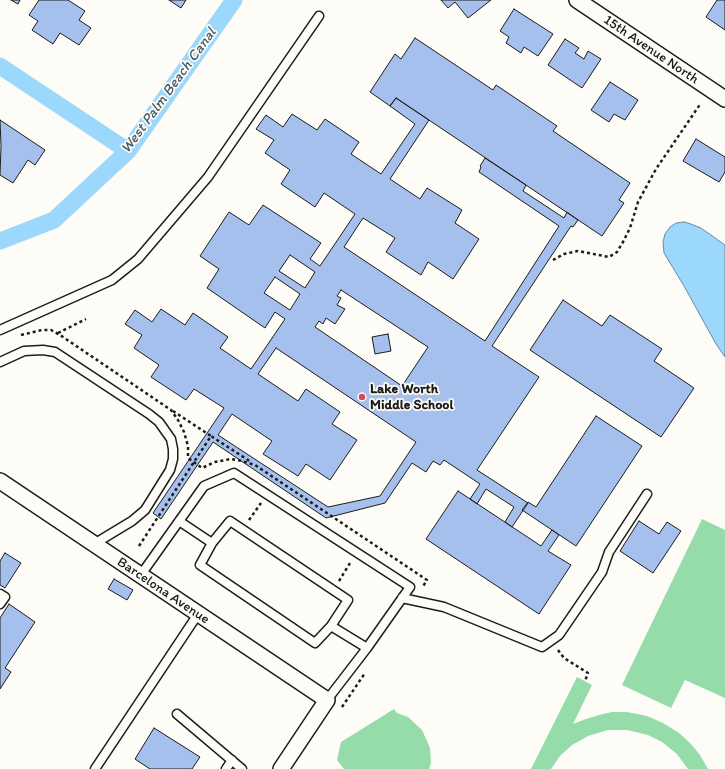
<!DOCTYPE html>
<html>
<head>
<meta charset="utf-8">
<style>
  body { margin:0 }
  canvas { display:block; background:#fdfcf7 }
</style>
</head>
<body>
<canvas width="725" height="769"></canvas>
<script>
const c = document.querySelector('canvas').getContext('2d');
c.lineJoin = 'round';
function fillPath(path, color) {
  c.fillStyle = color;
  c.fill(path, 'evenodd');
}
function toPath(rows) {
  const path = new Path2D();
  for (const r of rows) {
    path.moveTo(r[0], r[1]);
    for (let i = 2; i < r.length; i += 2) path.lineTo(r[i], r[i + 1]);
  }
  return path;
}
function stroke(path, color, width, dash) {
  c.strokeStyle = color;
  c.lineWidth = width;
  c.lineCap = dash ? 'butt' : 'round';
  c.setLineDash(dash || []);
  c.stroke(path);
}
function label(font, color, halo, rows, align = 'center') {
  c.font = font + ' Itim,sans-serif';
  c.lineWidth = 3.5;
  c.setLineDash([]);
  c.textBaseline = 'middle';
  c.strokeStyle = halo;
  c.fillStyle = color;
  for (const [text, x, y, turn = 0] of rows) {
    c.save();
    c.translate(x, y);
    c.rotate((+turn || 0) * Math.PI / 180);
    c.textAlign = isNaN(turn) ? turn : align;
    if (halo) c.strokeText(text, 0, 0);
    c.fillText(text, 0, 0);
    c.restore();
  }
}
const green = toPath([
  [702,519,725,530,725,698,685,680,671,708,622,685],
  [577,677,592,685,573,724,586,719,599,715,612,712,627,712,647,716,663,723,679,733,691,744,700,755,708,769,688,769,677,754,662,742,648,735,627,730,608,730,588,736,572,745,560,756,551,769,531,769],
  [394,709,397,713,408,717,422,730,430,748,431,763,429,769,344,769,337,760,341,742]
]);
const water = toPath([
  [684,222,691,224,701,228,725,245,725,357,716,344,684,286,664,253,663,242,665,234,670,227,676,223,684,222]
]);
const canal = toPath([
  [0,66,128,151],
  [0,241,54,220,128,151,234,0]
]);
const building = toPath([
  [11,0,20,0,18,4,11,0],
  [39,0,68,0,85,11,79,20,91,28,79,45,60,33,53,44,32,30,38,21,29,15,39,0],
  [169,0,186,0,181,8,169,0],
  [441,0,491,0,468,18,455,2,448,8,441,0],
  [717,0,725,0,725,30,706,17,717,0],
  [514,9,553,34,538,56,524,47,521,53,506,43,509,37,500,31,514,9],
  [415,38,493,90,496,85,557,126,553,131,630,183,619,200,624,203,602,236,396,98,390,106,370,92,395,54,401,59,415,38],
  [565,39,579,48,575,53,584,59,588,51,601,59,582,88,548,65,565,39],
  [610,82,638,100,625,120,614,114,609,122,591,110,610,82],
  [396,98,429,120,390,179,420,199,427,188,462,210,455,223,479,239,453,279,428,262,421,275,386,252,395,238,363,218,344,247,485,341,559,226,479,172,481,167,480,166,485,158,526,185,523,191,564,218,567,212,578,220,573,227,571,226,492,346,539,377,477,470,528,503,512,527,505,522,514,507,486,489,477,504,470,499,480,484,444,460,440,465,433,461,426,472,412,463,385,503,326,518,213,442,161,519,153,513,224,408,194,389,186,400,151,377,159,365,134,348,142,335,125,324,135,310,152,322,161,309,185,325,193,313,228,337,220,348,251,369,285,319,275,312,265,328,207,288,219,269,200,256,229,212,249,225,263,205,321,243,310,259,320,266,355,214,324,193,315,207,281,184,290,170,265,153,274,140,256,129,266,115,283,127,292,114,317,130,325,119,359,142,351,154,381,174,415,124,390,106,396,98],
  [290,255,315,272,305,288,279,271,290,255],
  [275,277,300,294,290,310,264,293,275,277],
  [341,290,428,347,402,386,315,327,319,321,323,324,326,318,335,324,345,309,337,305,341,298,337,296,341,290],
  [276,348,416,442,380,496,328,507,218,435,232,414,272,441,263,454,298,476,306,464,330,480,357,440,332,424,340,412,306,389,298,401,258,374,276,348],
  [0,120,45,150,35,165,28,160,13,183,0,175,1,146,0,120],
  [696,139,725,157,725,172,719,182,683,161,696,139],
  [563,300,602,326,610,315,662,349,654,361,694,388,661,437,530,350,563,300],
  [388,334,391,351,375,354,372,337,388,334],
  [596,416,642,446,576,546,522,510,528,502,536,507,596,416],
  [458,491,541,546,552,530,559,535,548,551,571,565,539,614,426,539,458,491],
  [639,521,659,534,667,522,681,531,653,573,620,551,639,521],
  [5,553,21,563,5,588,0,585,0,561,5,553],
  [114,579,133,590,127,600,108,589,114,579],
  [9,604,35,622,5,668,11,672,0,689,0,618,9,604],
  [154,728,200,757,192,769,150,769,135,759,154,728]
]);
const path = toPath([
  [553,260,564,254,578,251,609,257,617,252,623,242,630,228,638,202,656,169,701,103],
  [58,333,86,319],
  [21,335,42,330,51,330,60,335,171,410,178,420,184,432,188,446,188,458,202,468,215,462,231,459,242,461,255,465,427,580,422,588],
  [173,411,211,436],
  [249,520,261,503],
  [139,546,211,436,251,462],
  [339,581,350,563],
  [558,650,564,658,588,673,585,681],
  [342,707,365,673]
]);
const service = toPath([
  [0,330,112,280,138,259,208,177,319,16],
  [0,362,24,351,43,350,55,352,149,414,159,422,171,439,173,449,173,459,170,470,145,510,132,521,94,544],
  [179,521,212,543,230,521,348,600,331,626,367,648],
  [212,543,200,565,315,643,331,626],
  [140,576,204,486,234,473,410,587,367,648,327,700],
  [0,594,5,597,0,604],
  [402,598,444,607,542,647,559,635,602,572,609,552,647,494],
  [177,714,242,769],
  [95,769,198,614],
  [226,769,232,760]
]);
const minor = toPath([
  [577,0,725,99],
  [0,481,327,700,281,769]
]);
const markers = [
  [362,397,4,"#d1495b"]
];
const streetNames = [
  ["15th Avenue North",651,50,34],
  ["Barcelona Avenue",163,591,34]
];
const poiNames = [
  ["Lake Worth",370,389],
  ["Middle School",370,405]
];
const waterNames = [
  ["West Palm Beach Canal",169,91,-54]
];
fillPath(green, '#95dcaa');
fillPath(water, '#9cd7fc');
stroke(water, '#698ca2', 1);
stroke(canal, '#9cd7fc', 17);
fillPath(building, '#a5c0ec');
stroke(building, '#1c1c1c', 1);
stroke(service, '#1c1c1c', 11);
stroke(minor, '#1c1c1c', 18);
stroke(path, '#1c1c1c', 2.5, [3, 3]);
stroke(service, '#fdfcf7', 8);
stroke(minor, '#fdfcf7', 15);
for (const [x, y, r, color] of markers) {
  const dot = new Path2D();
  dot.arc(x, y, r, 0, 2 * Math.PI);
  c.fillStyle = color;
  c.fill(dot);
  stroke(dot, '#fdfcf7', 1.5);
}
label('14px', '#1c1c1c', '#fdfcf7', streetNames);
label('bold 14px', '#1c1c1c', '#fdfcf7', poiNames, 'left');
label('italic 15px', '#495d6a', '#fdfcf7', waterNames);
</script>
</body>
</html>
